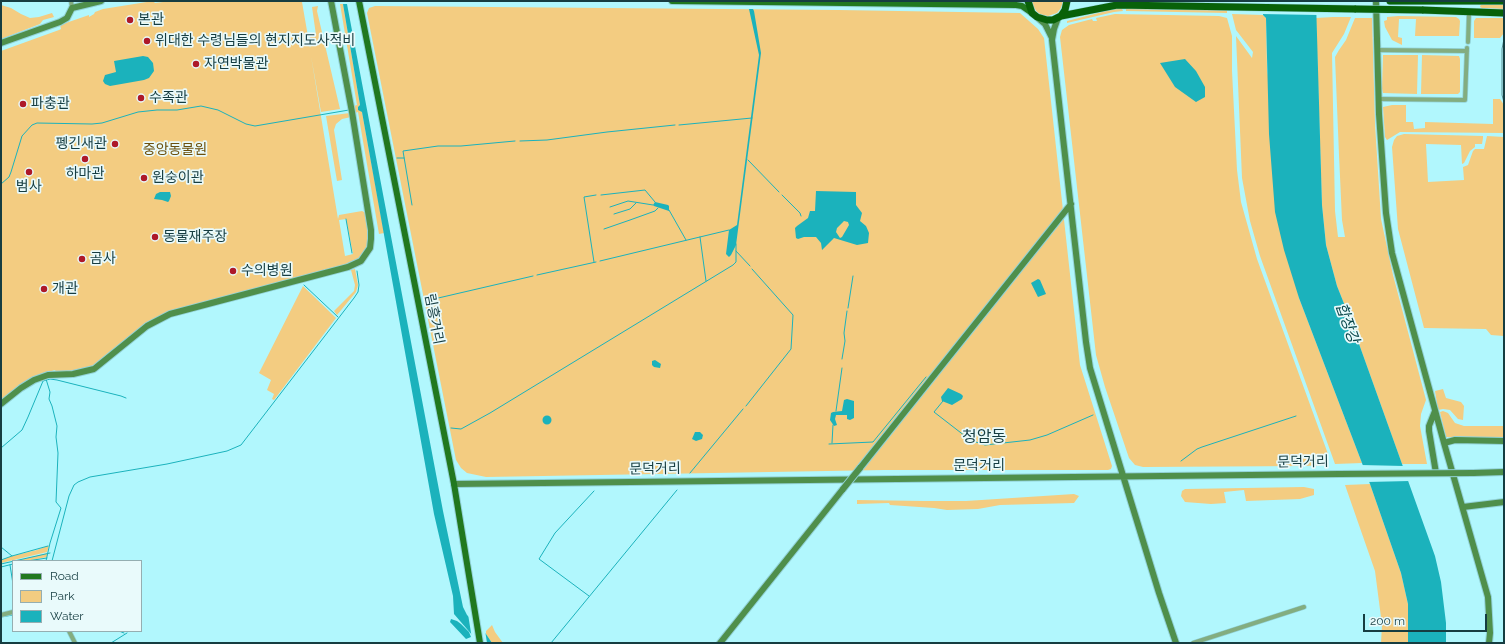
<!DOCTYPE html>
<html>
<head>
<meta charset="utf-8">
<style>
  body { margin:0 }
  #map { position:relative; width:1505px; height:644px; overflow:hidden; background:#b1f7fd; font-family:Raleway,sans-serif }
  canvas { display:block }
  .frame { position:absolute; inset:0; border:2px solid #163d41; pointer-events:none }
  .legend { position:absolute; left:12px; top:560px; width:130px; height:72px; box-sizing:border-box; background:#e9fafb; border:1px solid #95aeb1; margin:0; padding:5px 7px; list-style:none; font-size:12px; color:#163d41 }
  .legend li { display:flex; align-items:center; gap:8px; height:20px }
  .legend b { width:20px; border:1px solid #95aeb1 }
  .scale { position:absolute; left:1363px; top:614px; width:124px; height:18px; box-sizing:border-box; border:2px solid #163d41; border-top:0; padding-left:5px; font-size:12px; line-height:14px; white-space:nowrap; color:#163d41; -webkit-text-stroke:3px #e9fafb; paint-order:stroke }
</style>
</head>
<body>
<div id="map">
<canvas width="1505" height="644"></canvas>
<div class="frame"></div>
<ul class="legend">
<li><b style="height:5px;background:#21781f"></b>Road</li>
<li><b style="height:11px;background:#f3cc81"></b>Park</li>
<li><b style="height:11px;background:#1bb2bc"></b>Water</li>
</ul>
<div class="scale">200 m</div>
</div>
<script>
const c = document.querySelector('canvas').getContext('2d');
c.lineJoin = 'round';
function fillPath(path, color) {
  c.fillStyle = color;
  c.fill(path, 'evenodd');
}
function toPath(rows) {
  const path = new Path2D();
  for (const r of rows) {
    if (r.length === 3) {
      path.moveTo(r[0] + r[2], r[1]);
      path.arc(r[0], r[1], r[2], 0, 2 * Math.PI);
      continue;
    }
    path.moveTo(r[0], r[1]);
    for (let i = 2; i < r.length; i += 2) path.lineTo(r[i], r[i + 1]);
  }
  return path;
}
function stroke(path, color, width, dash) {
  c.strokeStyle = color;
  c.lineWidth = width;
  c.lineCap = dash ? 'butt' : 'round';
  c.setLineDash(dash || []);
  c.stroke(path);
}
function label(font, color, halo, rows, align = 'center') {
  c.font = font + ' Raleway,"Noto Sans KR",sans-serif';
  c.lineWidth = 3.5;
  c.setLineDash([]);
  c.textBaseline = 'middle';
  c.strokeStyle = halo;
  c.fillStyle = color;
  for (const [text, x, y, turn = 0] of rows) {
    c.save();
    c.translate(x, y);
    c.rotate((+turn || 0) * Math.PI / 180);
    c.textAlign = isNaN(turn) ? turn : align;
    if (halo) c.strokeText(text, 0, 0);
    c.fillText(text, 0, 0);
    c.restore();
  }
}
const green = toPath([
  [153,1,155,3,171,1,302,2,310,48,311,44,310,37,316,35,312,7,318,6,317,11,340,109,321,112,311,56,338,219,339,215,362,211,366,213,369,230,369,247,361,258,346,266,167,314,100,363,83,371,56,372,55,370,35,376,18,386,1,400,1,51,59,30,61,29,60,25,89,15,89,17,94,14,95,12,103,9],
  [346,219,353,254,345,256,339,220],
  [1032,1,1063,1,1061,8,1057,13,1048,16,1042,15,1037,12,1033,6],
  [340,4,343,4,360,105,358,107,362,112,384,233,379,234,358,112,355,113,354,106,357,105],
  [1481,4,1504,4,1504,9,1482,8,1480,7],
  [1,5,11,8,21,14,30,18,39,17,52,13,54,17,43,20,40,24,1,39],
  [375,6,838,10,1020,13,1038,29,1044,38,1080,365,1112,466,1111,469,1108,470,884,470,486,477,467,473,461,468,456,460,367,13,369,8],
  [1114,9,1122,9,1123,11,1114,12,1067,23,1067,21],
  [1126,9,1227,10,1227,13,1126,11],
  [1115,14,1219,16,1227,18,1232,36,1232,71,1237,170,1241,202,1257,259,1328,454,1326,465,1304,466,1143,467,1135,465,1129,458,1105,387,1096,355,1060,37,1062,30,1069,25,1092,19,1093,21,1097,21,1096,18],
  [1232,14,1263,15,1266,18,1267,69,1299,298,1362,463,1335,464,1260,256,1250,221,1242,178,1236,36,1252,58,1253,52,1236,30],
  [1398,16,1456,17,1459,19,1460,21,1459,36,1415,36,1416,19,1399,19,1398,37,1402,38,1402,45,1392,40,1385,27,1384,21,1387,20,1387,17],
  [1333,17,1351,17,1344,34,1332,53,1335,211,1338,237,1345,237,1342,220,1339,155,1335,57,1339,50,1346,40,1355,18,1372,18,1375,124,1381,219,1393,275,1426,400,1421,414,1420,426,1427,464,1402,464,1349,316,1337,286,1326,245,1322,205,1316,18],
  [1476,18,1504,18,1504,33,1500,38,1474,38,1474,21],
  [1383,55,1418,55,1417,94,1383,93,1382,89],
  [1422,55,1459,56,1460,59,1460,92,1458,94,1421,94],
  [1493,99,1500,99,1504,105,1504,133,1400,132,1387,140,1385,137,1383,107,1392,105,1406,105,1406,122,1413,122,1414,129,1425,128,1425,122,1493,124],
  [350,113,351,117,342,119,336,124,334,130,342,180,337,181,326,116],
  [1404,134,1483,136,1483,138,1482,144,1475,144,1475,147,1470,151,1464,163,1462,164,1461,145,1426,144,1428,182,1464,180,1463,167,1468,165,1473,151,1475,149,1484,149,1487,136,1504,137,1504,336,1491,335,1486,329,1424,328,1398,229,1392,147,1394,140,1397,136],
  [355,269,358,285,356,292,337,315,334,311,354,291,355,285,351,270],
  [303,286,336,318,274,400,272,399,274,394,267,390,271,380,259,373],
  [1443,389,1446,398,1461,402,1464,406,1463,420,1458,419,1450,410,1443,409,1438,410,1435,391],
  [1443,411,1448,413,1455,423,1464,426,1504,426,1504,439,1446,437,1440,412],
  [1370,484,1401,573,1408,604,1408,643,1381,643,1382,625,1375,571,1345,485],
  [1304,487,1314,489,1314,495,1300,499,1246,501,1244,490,1224,492,1226,503,1211,504,1185,502,1181,496,1182,491,1185,489],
  [1074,494,1079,496,1074,503,1000,505,978,509,947,510,934,508,890,505,889,503,857,504,857,500,924,501,966,501],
  [47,546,49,546,47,552,1,563,1,560,12,556,37,550],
  [48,553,47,557,26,561,15,561],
  [492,625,495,632,503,643,492,643,486,634,486,631]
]);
const water = toPath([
  [1262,1,1316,1,1322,205,1326,245,1337,286,1349,316,1435,556,1441,582,1446,623,1446,643,1408,643,1408,604,1401,573,1370,484,1299,298,1284,250,1275,212,1269,134,1266,18,1263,15],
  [343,4,347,4,443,511,463,607,467,615,486,634,492,643,479,643,454,614,453,596,434,514,362,112,358,110,358,107,360,105],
  [749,9,753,9,754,11,761,53,736,245,731,255,729,257,726,254,729,230,737,225,759,55],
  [143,56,148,57,153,63,154,71,149,78,144,80,110,86,105,84,103,81,105,75,116,72,114,61],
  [1185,59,1196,71,1205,87,1205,97,1196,102,1175,87,1160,63],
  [816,191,856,192,856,205,862,213,860,221,866,226,869,233,868,243,857,245,834,238,822,250,821,243,816,237,804,237,798,239,796,238,795,228,797,226,808,218,810,211,815,211],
  [844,221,848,222,849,225,842,237,840,238,836,232,837,228],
  [160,192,170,192,171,196,169,201,168,202,162,200,154,199,156,194],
  [655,202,668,205,669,206,669,211,654,206,653,205],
  [1038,279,1040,280,1046,294,1038,297,1031,283],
  [655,360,661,364,660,368,654,367,652,365,652,361],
  [948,388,961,394,963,396,962,399,952,405,942,401,941,397],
  [847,399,854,401,854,418,850,420,847,419,847,415,836,415,835,419,837,425,834,426,830,420,831,413,833,412,842,411,844,400],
  [547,420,4.5],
  [695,432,700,432,703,435,702,439,696,441,692,439],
  [451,619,457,621,461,624,469,632,471,637,466,639,450,622]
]);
const pier = toPath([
  [1260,1,1318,1,1318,15,1261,14],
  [1361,465,1404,466,1410,481,1367,482],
  [468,614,485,630,487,643,476,643,472,639]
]);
const stream = toPath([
  [679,125,752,118],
  [520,141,547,140,607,132,675,125],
  [397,158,404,158],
  [748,160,779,192],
  [1,184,9,177,11,172,22,136,32,125,37,123,92,124,102,123,138,112,157,110,177,110,201,106,218,110,246,124,255,126,349,110],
  [601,195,645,190,655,202],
  [782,195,800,213,801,216],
  [412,205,403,151,438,146,461,146,515,141],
  [610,207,628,201,653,205],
  [669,210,686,240],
  [614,214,630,209,636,203],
  [346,219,352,253],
  [604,229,630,220,655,211,658,208],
  [700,237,706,281],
  [736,251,750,266],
  [600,261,729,230],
  [594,262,584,197,596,195],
  [537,275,596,262],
  [304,285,338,317],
  [434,299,533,276],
  [848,308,853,276],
  [842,359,845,341,844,333,847,311],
  [46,379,50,392,49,399,52,406,57,426,56,437,58,453,56,502,61,508,50,543,46,561],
  [943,401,934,412,965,436,976,442,985,445,1030,440,1047,435,1093,415],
  [746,406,791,349,793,315,752,269],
  [836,411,842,368],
  [451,428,461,429,490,413,733,265,736,262,736,244],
  [832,443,833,425],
  [829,444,873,442,926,377],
  [1,448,22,430,28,417,43,381,50,379,57,380,121,396,126,398],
  [1181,461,1197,449,1202,447,1296,416],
  [690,473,743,409],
  [1,547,12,556,48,546],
  [1,560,12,556],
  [27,561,47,558],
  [52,561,69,496,74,485,78,482,90,477,167,464,227,451,241,445,354,298,358,292,359,285,357,271],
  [1,564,50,553],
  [10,565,13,584],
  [1,567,13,564],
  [589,596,539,559,555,533,594,491],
  [1,617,13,615],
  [119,631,124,633],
  [111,643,127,633],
  [551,643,677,490]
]);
const street = toPath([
  [71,1,72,8],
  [1468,42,1469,12],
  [1377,50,1467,51],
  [1379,99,1465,100,1467,48],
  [1,615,13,612],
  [69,631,75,643],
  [1193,643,1304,607]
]);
const secondary = toPath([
  [1376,1,1379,114,1386,213,1392,253,1444,443,1488,597,1490,633,1489,643],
  [1038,18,1045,24,1052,38],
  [1058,18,1054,29,1052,40,1086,342,1090,368,1159,593,1176,643],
  [1,43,60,22,67,18,72,8,101,1],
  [1,404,21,388,34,380,48,375,73,374,94,369,147,326,170,314,348,267,361,261,370,248,371,239,371,230,352,112,331,1],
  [1435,411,1429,426,1429,431,1436,473],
  [1444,443,1455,440,1504,441],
  [860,468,1071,204],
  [1473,473,1504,472],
  [454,484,1339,474],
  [1463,507,1504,502],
  [720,643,843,489]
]);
const primary = toPath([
  [359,1,454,484,480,643],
  [672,1,1016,5,1022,6,1032,13]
]);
const highway = toPath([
  [1028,1,1032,13,1037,17,1047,20,1053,20,1061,16,1065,10,1067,1],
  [1390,1,1504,1],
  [1422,10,1504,13],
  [1061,16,1117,5,1356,9]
]);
const tram = toPath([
  [1504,39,1502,49,1502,95,1504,102]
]);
const secondaryBridge = toPath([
  [1339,474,1473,473],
  [843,489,860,468]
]);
const highwayBridge = toPath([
  [1356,9,1422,10]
]);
const markers = [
  [130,20,4,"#ad1829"],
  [147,41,4,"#ad1829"],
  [196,64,4,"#ad1829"],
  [141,98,4,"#ad1829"],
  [23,104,4,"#ad1829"],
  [115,144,4,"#ad1829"],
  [85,159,4,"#ad1829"],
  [29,172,4,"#ad1829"],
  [144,178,4,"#ad1829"],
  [155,237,4,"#ad1829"],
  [82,259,4,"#ad1829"],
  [233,271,4,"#ad1829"],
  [44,289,4,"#ad1829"]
];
const poiNames = [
  ["본관",138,20],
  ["위대한 수령님들의 현지지도사적비",155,41],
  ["자연박물관",204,64],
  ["수족관",149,98],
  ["파충관",31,104],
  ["펭긴새관",107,144,"right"],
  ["하마관",85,174,"center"],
  ["원숭이관",152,178],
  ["범사",29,187,"center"],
  ["동물재주장",163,237],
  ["곰사",90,259],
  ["수의병원",241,271],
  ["개관",52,289]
];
const parkNames = [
  ["중앙동물원",175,150]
];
const streetNames = [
  ["림흥거리",434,319,79],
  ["문덕거리",1303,462,-1],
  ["문덕거리",979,466],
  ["문덕거리",655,469,-1]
];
const waterNames = [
  ["합장강",1347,323,70]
];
const quarterNames = [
  ["청암동",984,437]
];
fillPath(green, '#f3cc81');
fillPath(water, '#1bb2bc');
fillPath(pier, '#b1f7fd');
stroke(stream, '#1bb2bc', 1);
stroke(street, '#92d2d7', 5.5);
stroke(secondary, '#92d2d7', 8);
stroke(primary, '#92d2d7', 8);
stroke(highway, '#92d2d7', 8);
stroke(street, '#83ad80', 4);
stroke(secondary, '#4f8f4b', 6);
stroke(primary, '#21781f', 6);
stroke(highway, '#086109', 7);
stroke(tram, '#5a8f94', 1);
stroke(secondaryBridge, '#92d2d7', 8, []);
stroke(highwayBridge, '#92d2d7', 8, []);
stroke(secondaryBridge, '#4f8f4b', 6);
stroke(highwayBridge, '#086109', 7);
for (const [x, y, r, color] of markers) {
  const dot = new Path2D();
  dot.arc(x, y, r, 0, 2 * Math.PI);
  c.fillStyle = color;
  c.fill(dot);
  stroke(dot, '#e9fafb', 1.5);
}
label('14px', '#163d41', '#e9fafb', poiNames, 'left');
label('14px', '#6c500d', '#e9fafb', parkNames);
label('14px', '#163d41', '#e9fafb', streetNames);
label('italic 15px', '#064549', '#e9fafb', waterNames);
label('16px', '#163d41', '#e9fafb', quarterNames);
</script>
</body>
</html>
